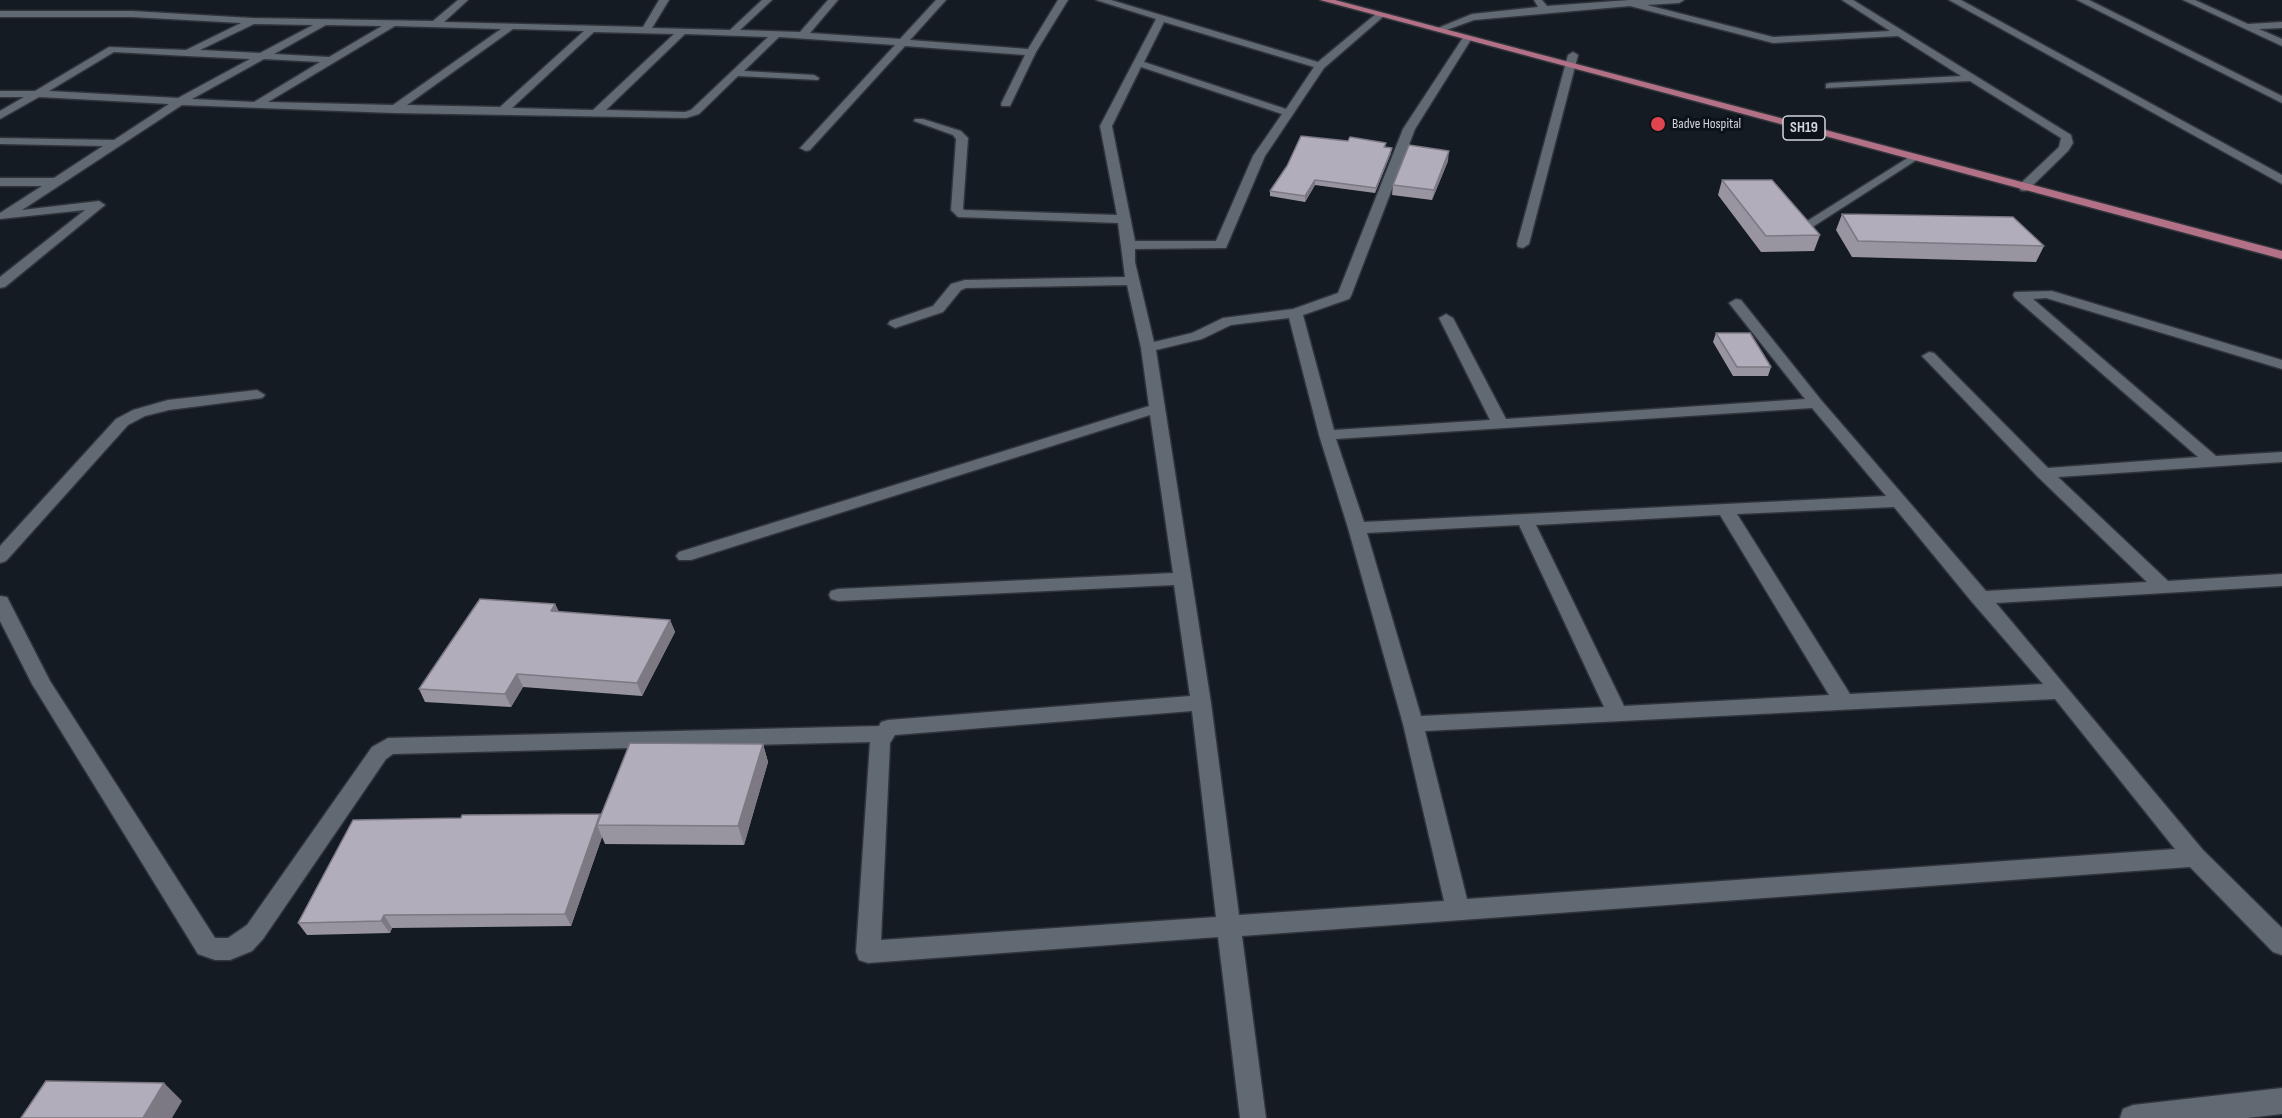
<!DOCTYPE html>
<html>
<head>
<meta charset="utf-8">
<style>
  body { margin:0 }
  canvas { display:block; background:#151b23 }
</style>
</head>
<body>
<canvas width="2282" height="1118"></canvas>
<script>
const c = document.querySelector('canvas').getContext('2d');
c.lineJoin = 'round';
function toPath(rows) {
  const path = new Path2D();
  for (const r of rows) {
    path.moveTo(r[0], r[1]);
    for (let i = 2; i < r.length; i += 2) path.lineTo(r[i], r[i + 1]);
  }
  return path;
}
function stroke(path, color, width, dash) {
  c.strokeStyle = color;
  c.lineWidth = width;
  c.lineCap = dash ? 'butt' : 'round';
  c.setLineDash(dash || []);
  c.stroke(path);
}
function fillPath(path, color) {
  c.fillStyle = color;
  c.fill(path, 'evenodd');
}
function label(font, color, halo, rows, align = 'center') {
  c.font = font + ' "Sofia Sans Condensed",sans-serif';
  c.lineWidth = 6;
  c.setLineDash([]);
  c.textBaseline = 'middle';
  c.strokeStyle = halo;
  c.fillStyle = color;
  for (const [text, x, y, turn = 0] of rows) {
    c.save();
    c.translate(x, y);
    c.rotate((+turn || 0) * Math.PI / 180);
    c.textAlign = isNaN(turn) ? turn : align;
    if (halo) c.strokeText(text, 0, 0);
    c.fillText(text, 0, 0);
    c.restore();
  }
}
const minor = toPath([
  [458,0,468,0,444,22,643,27,659,0,669,0,652,28,730,30,762,0,772,0,740,30,800,32,828,0,838,0,810,33,900,39,936,0,946,0,910,40,1028,49,1058,0,1068,0,1036,52,1010,106,1002,106,1001,104,1025,55,905,46,810,150,806,151,800,148,802,146,895,45,779,37,744,71,814,75,819,78,818,80,738,76,699,114,686,118,393,113,182,105,22,210,99,201,105,205,5,287,0,288,0,277,85,210,0,219,0,213,42,186,0,186,0,178,54,178,103,146,0,144,0,138,114,140,169,104,39,97,0,119,0,111,24,97,0,97,0,91,35,91,109,47,186,50,241,23,132,17,0,17,0,11,132,11,252,18,433,21,458,0],
  [254,24,313,25,260,53,200,50,254,24],
  [326,25,382,26,329,57,274,54,326,25],
  [395,26,501,29,393,105,268,102,395,26],
  [513,29,584,31,500,107,407,105,513,29],
  [594,32,674,34,593,110,512,108,594,32],
  [685,34,768,37,691,110,685,112,606,110,685,34],
  [114,52,187,56,250,59,178,98,49,91,114,52],
  [264,59,320,62,254,102,192,99,264,59],
  [1096,0,1111,0,1318,62,1377,13,1385,15,1324,68,1265,156,1226,248,1135,249,1135,262,1154,342,1192,333,1223,318,1293,309,1338,293,1403,129,1464,36,1472,38,1415,129,1351,296,1349,299,1303,315,1334,430,1490,420,1439,318,1446,314,1453,318,1506,419,1805,399,1729,303,1736,299,1741,300,1821,400,1986,591,2147,582,2038,477,1922,356,1929,352,1934,353,2048,468,2198,457,2015,298,2013,295,2015,292,2052,291,2282,360,2282,369,2046,298,2033,299,2216,456,2282,452,2282,462,2058,477,2168,581,2282,574,2282,586,1996,603,2203,850,2282,928,2282,955,2273,952,2190,867,1242,936,1266,1118,1240,1118,1218,937,868,963,859,960,856,952,870,742,393,754,386,759,263,939,252,951,230,960,215,960,198,954,32,684,0,621,0,596,7,597,50,681,215,938,228,938,247,925,372,747,388,738,879,726,881,722,888,720,1190,696,1174,585,838,601,831,599,829,595,831,591,838,589,1173,573,1150,415,691,560,679,560,676,556,679,552,1149,406,1141,348,1127,285,966,288,961,290,943,312,895,328,888,324,890,321,933,306,951,284,965,280,1125,277,1118,223,958,217,951,210,956,139,953,135,914,121,915,119,923,119,961,131,968,138,963,209,965,210,1117,215,1100,126,1156,19,1096,0],
  [1164,22,1314,67,1286,109,1144,62,1164,22],
  [1141,67,1282,114,1253,156,1216,241,1135,241,1112,126,1141,67],
  [1289,318,1319,435,1348,528,1403,724,1444,901,1239,915,1211,703,1156,350,1202,339,1231,325,1289,318],
  [1812,408,1886,496,1364,522,1336,439,1812,408],
  [1894,507,1972,602,2043,684,1850,694,1737,514,1894,507],
  [1720,515,1829,695,1624,706,1536,525,1720,515],
  [1519,525,1604,707,1421,716,1367,533,1519,525],
  [2055,699,2175,849,1467,899,1425,731,2055,699],
  [1192,711,1216,917,881,940,890,743,895,735,1192,711],
  [1534,0,1542,0,1547,6,1629,0,1684,0,1679,3,1647,5,1773,37,1890,31,1842,0,1853,0,2071,135,2073,143,2068,151,2028,190,2024,191,2020,190,2020,184,2059,147,2061,138,1970,81,1826,88,1826,84,1830,83,1961,76,1898,36,1773,43,1630,6,1474,20,1441,32,1433,30,1472,14,1538,7,1534,0],
  [1949,0,1961,0,2282,175,2282,184,1949,0],
  [2077,0,2089,0,2282,96,2282,103,2077,0],
  [2183,0,2195,0,2248,24,2282,22,2282,28,2259,29,2282,39,2282,46,2183,0],
  [1573,52,1578,55,1529,244,1523,248,1518,247,1517,244,1568,55,1573,52],
  [1914,154,1918,155,1918,159,1814,226,1806,226,1804,223,1914,154],
  [257,390,265,395,262,398,169,410,145,416,128,425,6,561,0,563,0,546,116,419,133,410,168,400,257,390],
  [2282,1088,2282,1114,2247,1118,2120,1118,2123,1109,2133,1105,2282,1088]
]);
const major = toPath([
  [1320,0,1335,0,2282,251,2282,259,1320,0]
]);
const wall = toPath([
  [1386,143,1385,147,1391,153,1375,193,1315,185,1305,202,1270,196,1270,191],
  [1448,161,1432,200,1392,195,1393,185],
  [1722,180,1820,235,1814,251,1761,252,1718,195],
  [1842,214,2044,246,2036,262,1852,257,1836,230],
  [1716,333,1771,367,1768,376,1733,376,1713,342],
  [555,604,559,612,670,620,675,632,642,696,523,687,511,707,425,702,419,689],
  [763,744,768,762,744,845,605,844,602,837,571,926,392,928,390,933,307,935,298,923,601,815]
]);
const shadedWall = toPath([
  [1392,148,1391,153,1375,193,1376,188],
  [1449,151,1448,161,1432,200,1434,190],
  [1315,180,1315,185,1305,202,1305,196],
  [555,604,561,616,551,611],
  [670,620,675,632,642,696,637,683],
  [517,674,523,687,511,707,505,694],
  [763,744,768,762,744,845,738,826],
  [600,814,605,825,597,825,602,837,571,926,565,914],
  [384,915,392,928,390,933,381,921],
  [164,1083,182,1101,172,1118,143,1118]
]);
const building = toPath([
  [1301,136,1348,141,1350,137,1386,143,1384,147,1392,148,1376,188,1315,180,1305,196,1270,191,1287,166,1301,136],
  [1409,145,1449,151,1434,190,1393,185,1409,145],
  [1722,180,1772,180,1820,235,1766,236,1722,180],
  [1842,214,2013,217,2044,246,1858,241,1842,214],
  [1716,333,1750,333,1771,367,1737,367,1716,333],
  [480,599,555,604,551,611,670,620,637,683,517,674,505,694,419,689,480,599],
  [630,743,763,744,738,826,597,825,630,743],
  [600,814,565,914,384,915,381,921,298,923,353,820,461,818,462,815,600,814],
  [46,1081,164,1083,143,1118,21,1118,46,1081]
]);
const markers = [
  [1658,124,8,"#e0444e"]
];
const farPoinames = [
  ["Badve Hospital",1672,124]
];
const shields = [
  [1804,128,42]
];
const shieldNames = [
  ["SH19",1804,128]
];
stroke(minor, '#30343a', 3);
stroke(major, '#30343a', 3);
fillPath(minor, '#616973');
fillPath(major, '#b27186');
fillPath(wall, '#9895a0');
fillPath(shadedWall, '#7c7982');
fillPath(building, '#b1adba');
stroke(building, '#7c7982', 1.5);
for (const [x, y, r, color] of markers) {
  const dot = new Path2D();
  dot.arc(x, y, r, 0, 2 * Math.PI);
  c.fillStyle = color;
  c.fill(dot);
  stroke(dot, '#0c121a', 2);
}
label('14px', '#d1d6dc', '#0c121a', farPoinames, 'left');
for (const [x, y, w] of shields) {
  const box = new Path2D();
  box.roundRect(x - w / 2, y - 12, w, 24, 4.5);
  c.fillStyle = '#0c121a';
  c.fill(box);
  stroke(box, '#d1d6dc', 1.5);
}
label('bold 15px', '#d1d6dc', null, shieldNames);
</script>
</body>
</html>
